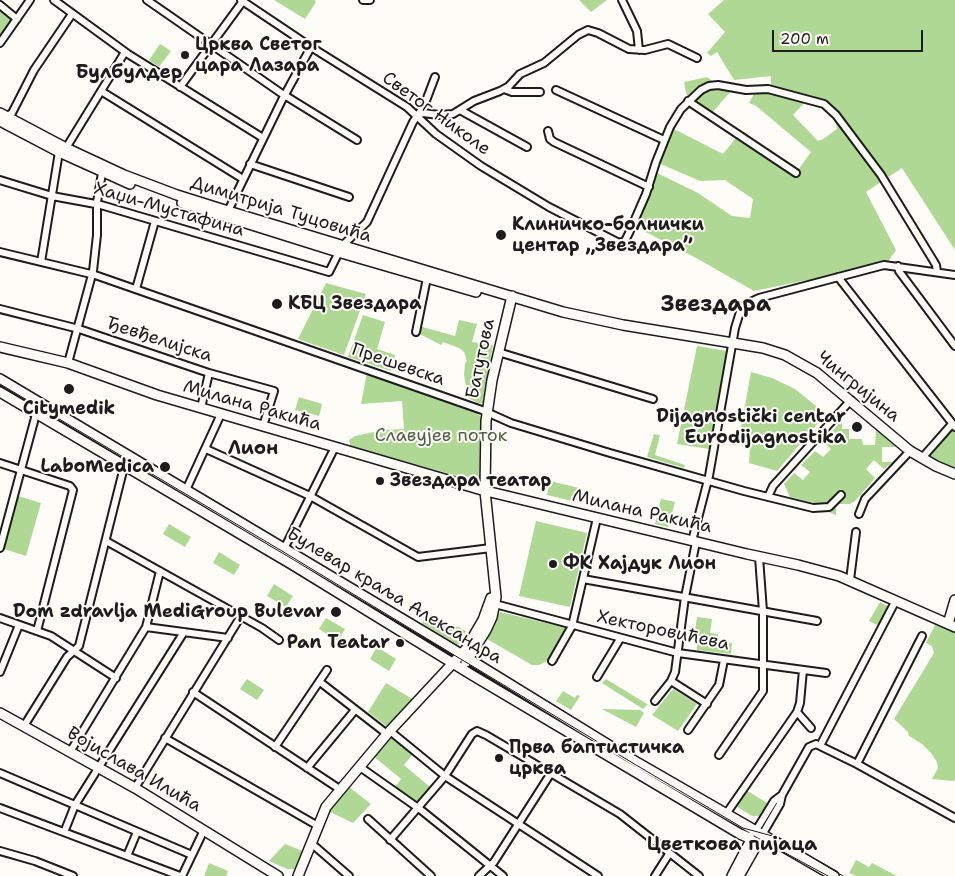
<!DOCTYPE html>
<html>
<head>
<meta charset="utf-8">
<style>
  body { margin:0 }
  #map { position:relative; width:955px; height:876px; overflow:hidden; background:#fdfcf7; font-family:"Shantell Sans",sans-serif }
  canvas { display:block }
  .scale { position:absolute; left:772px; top:30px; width:151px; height:22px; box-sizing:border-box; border:2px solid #1c1c1c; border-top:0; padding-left:6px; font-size:15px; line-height:18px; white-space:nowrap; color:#1c1c1c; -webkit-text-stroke:4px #fdfcf7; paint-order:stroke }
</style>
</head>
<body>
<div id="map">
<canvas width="955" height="876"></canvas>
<div class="scale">200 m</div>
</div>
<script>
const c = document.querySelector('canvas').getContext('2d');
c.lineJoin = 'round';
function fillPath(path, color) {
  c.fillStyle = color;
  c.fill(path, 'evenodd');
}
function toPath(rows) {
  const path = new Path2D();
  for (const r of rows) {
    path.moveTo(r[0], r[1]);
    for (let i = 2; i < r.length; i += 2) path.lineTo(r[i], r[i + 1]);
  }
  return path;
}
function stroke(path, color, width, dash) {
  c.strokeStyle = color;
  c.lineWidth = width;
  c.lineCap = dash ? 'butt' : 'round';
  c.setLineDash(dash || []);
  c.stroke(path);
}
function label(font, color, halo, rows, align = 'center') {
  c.font = font + ' "Shantell Sans",sans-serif';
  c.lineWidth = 4;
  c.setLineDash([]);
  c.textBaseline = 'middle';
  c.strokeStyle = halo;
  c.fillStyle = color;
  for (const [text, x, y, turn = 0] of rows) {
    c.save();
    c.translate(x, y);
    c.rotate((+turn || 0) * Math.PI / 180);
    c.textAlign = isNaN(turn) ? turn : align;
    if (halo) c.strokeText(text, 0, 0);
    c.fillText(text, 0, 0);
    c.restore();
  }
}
const green = toPath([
  [274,0,314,0,316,2,305,19],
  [579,0,607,0,591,12],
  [724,0,955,0,955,250,902,168,866,192,896,250,888,262,837,274,754,291,698,259,636,227,653,171,698,193,732,216,750,218,753,199,725,180,700,181,656,162,670,127,723,154,739,134,688,101,684,82,707,77,718,85,771,89,771,76,734,80,717,52,711,56,707,53,725,32,708,14],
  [732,90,754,94,749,103,756,106,811,152,796,173,711,114],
  [807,100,831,109,834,112,837,129,823,139,818,141,793,115],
  [0,7,13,19,0,38],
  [160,44,171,51,159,67,149,60],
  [326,283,366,294,344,355,298,339],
  [363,315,385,322,377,349,395,355,391,371,348,357],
  [459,320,477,324,472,342,493,345,483,403,478,403,468,398,464,375,465,363,467,361,464,352,459,348,443,342,441,345,420,334,418,331,419,326,455,336],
  [697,346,727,351,709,449,677,444],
  [751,372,772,378,795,389,826,414,777,471,749,463,750,446,738,444],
  [367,373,474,410,482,418,481,479,476,481,352,447,350,444,349,440,355,436,383,430,404,429,402,401,361,404],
  [299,397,322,404,319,416,295,410],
  [842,420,842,429,849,429,849,439,862,439,863,445,875,445,876,430,896,447,882,447,882,462,893,462,884,469,874,460,866,469,875,478,855,501,850,504,836,504,836,515,826,511,823,505,790,497,784,484,794,473,803,480,810,472,801,465,815,451,823,457,831,449,823,442],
  [953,428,955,430,955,469,942,464,929,456],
  [654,434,660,435,655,455,685,465,684,468,647,457],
  [550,481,579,488,576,502,547,495],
  [18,496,41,503,26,556,4,549],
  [661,499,675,502,668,527,655,524],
  [536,521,587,533,570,607,519,596],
  [169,524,191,537,185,547,163,534],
  [219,552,240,565,234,575,213,563],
  [274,584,293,596,286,607,267,596],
  [880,602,889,607,879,626,869,621],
  [500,612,567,628,549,660,539,665,532,665,487,639],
  [697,617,712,619,710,633,718,634,718,642,732,643,731,654,697,650,697,643,694,637],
  [326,618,345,629,338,641,319,629],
  [424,619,437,626,440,621,455,629,457,626,466,631,458,645,422,623],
  [935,625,955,633,955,780,953,781,932,779,938,768,937,762,931,753,922,744,909,736,908,732,894,719,934,653,932,646,926,643],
  [377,647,396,659,389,671,370,659],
  [247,679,264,690,257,700,240,689],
  [606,679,647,704,648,704,643,709,602,683],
  [386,683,414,700,389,728,368,712],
  [673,689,697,704,678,731,652,715],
  [563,691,575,698,577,695,580,696,571,710,556,701],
  [602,709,640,710,644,713,636,727],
  [388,735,412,755,404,765,430,787,416,803,395,787,401,779,372,755],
  [349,787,371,804,353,823,328,811],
  [746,790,767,803,759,816,752,816,736,806],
  [285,844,305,852,300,864,294,869,287,869,269,861],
  [856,860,869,867,872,863,897,876,856,876,849,873],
  [209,863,228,871,226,876,204,876]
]);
const street = toPath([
  [54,0,128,54,263,138],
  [147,0,281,93,357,140],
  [241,0,311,47,407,107,436,134,481,166,549,207,619,243,625,241,629,233,646,194,656,162,670,127,681,109,701,90,709,86,718,85,746,90,768,89,824,104,836,115,881,175,936,265,937,272],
  [363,0,370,0],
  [622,0,637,31,639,50],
  [0,5,17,19],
  [0,43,30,0],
  [180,87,243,1],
  [504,89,512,92,540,92],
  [556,90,664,140],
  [101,91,243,179],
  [688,101,796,173],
  [460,110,527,147],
  [418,115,423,113,439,115,453,114,474,101,500,91,509,86,520,74,544,63,578,35,588,30,598,33,629,49,645,50,668,44,697,58],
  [6,117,12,113,34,70,72,14],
  [548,131,550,139,554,142,649,187],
  [66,148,125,52],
  [250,164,349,197],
  [0,180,52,196,101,205,329,272,342,246,367,222,413,122,424,106,435,77],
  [228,211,282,100,311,47],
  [0,252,95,275,482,410,511,423,610,453,744,491,813,508,829,507,841,495],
  [41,262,59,152],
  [898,266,899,271,955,346],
  [838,277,955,427],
  [136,289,155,221],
  [0,309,79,329,209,373,274,391,263,426],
  [416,332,427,278],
  [498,352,653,399],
  [68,363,93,271,97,235,97,202,102,173],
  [201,408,209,373],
  [206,449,310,496,418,557,491,548],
  [922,458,952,424],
  [0,463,70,486,73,490,37,631],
  [186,490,221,414],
  [768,497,773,486,851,400],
  [859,514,865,499,910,451],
  [106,541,262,628,279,640],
  [692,541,709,476,735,328,740,312,746,304,759,298,884,265,955,275],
  [0,548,36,414],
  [284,549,335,447],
  [583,579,817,621],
  [850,580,856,532],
  [495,604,678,653,826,673],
  [0,618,51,636,116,678],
  [146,627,228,638],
  [552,661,572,626,597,518],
  [0,672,19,625],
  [597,677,620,639],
  [671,681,707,704],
  [320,682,387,734],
  [193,692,341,790],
  [655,701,671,681,675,672,685,597,696,542],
  [797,712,811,728],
  [24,726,67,657,79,646,127,455],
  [688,730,719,685,724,660],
  [390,731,445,776,598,876],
  [165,738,318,826],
  [822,742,895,602],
  [275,747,327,670],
  [70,752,146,627,160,571],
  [719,755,763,691,763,611,759,557],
  [857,764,922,636],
  [360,767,421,810,503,876],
  [307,768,355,710],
  [0,773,192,855],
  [135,788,241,616],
  [0,808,180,876],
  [726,814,797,712,800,703,803,670],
  [368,819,431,876],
  [65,830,75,805,184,632],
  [755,832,774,801,782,795],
  [762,835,780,804,782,795,809,747,816,744,857,764,955,818],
  [390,840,445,776,472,734,477,731,486,735,620,814,699,876],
  [311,843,349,876],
  [0,851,35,861,73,876],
  [127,856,137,832],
  [182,876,204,830],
  [479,876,494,862,551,773],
  [655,876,669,854]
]);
const secondary = toPath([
  [0,113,66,148,124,175,177,195,228,211,563,312,623,325,739,344,763,348,785,355,817,373,910,451,936,466,955,474],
  [0,121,59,152,130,184],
  [182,203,338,252,476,292],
  [0,347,68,363,157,395,482,490,747,554,798,565,839,576,955,627],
  [0,379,451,648,638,763,834,876],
  [0,392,293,565,472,675,740,834,754,840,768,839],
  [948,624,955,600],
  [466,662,486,630,492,617,496,597,485,491,486,421,492,380,512,296],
  [0,713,135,788,278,876],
  [298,876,326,807,387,734,466,649,483,620,491,598],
  [732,876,754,834],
  [739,876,761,837]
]);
const tram = toPath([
  [0,384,282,551,636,765,743,828,780,838,843,876],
  [754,836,828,876]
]);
const markers = [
  [185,55,5,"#1c1c1c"],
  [501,235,6,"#1c1c1c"],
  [277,304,6,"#1c1c1c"],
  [69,389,6,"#1c1c1c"],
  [857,427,6,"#1c1c1c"],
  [165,467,6,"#1c1c1c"],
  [380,481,5,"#1c1c1c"],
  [553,564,5,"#1c1c1c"],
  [336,612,6,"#1c1c1c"],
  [400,643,5,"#1c1c1c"],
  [499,758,5,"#1c1c1c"]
];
const poiNames = [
  ["Црква Светог",195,45],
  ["цара Лазара",195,66],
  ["Клиничко-болнички",512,225],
  ["центар „Звездара”",512,246],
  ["КБЦ Звездара",288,304],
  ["Citymedik",69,409,"center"],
  ["Dijagnostički centar",846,417,"right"],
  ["Eurodijagnostika",846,438,"right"],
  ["LaboMedica",154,467,"right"],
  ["Звездара театар",390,481],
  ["ФК Хајдук Лион",563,564],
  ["Dom zdravlja MediGroup Bulevar",325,612,"right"],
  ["Pan Teatar",390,643,"right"],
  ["Прва баптистичка",509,748],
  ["црква",509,769]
];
const streetNames = [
  ["Светог Николе",436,114,36],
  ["Хаџи-Мустафина",169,210,16],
  ["Димитрија Туцовића",281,210,17],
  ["Ђевђелијска",159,340,18],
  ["Батутова",481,359,-78],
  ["Прешевска",398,365,19],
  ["Чингријина",858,387,39],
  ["Милана Ракића",252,406,16],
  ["Милана Ракића",642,512,13],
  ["Булевар краља Александра",394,596,31],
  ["Хекторовићева",663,631,12],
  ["Војислава Илића",134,770,30]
];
const parkNames = [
  ["Славујев поток",441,436]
];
const neighbourhoodNames = [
  ["Булбулдер",129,73],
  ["Лион",253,449],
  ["Цветкова пијаца",732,845]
];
const districtNames = [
  ["Звездара",716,305]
];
fillPath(green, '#afd895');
stroke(street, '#1c1c1c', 10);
stroke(secondary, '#1c1c1c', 12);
stroke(street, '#fdfcf7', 6);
stroke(secondary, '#fdfcf7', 9);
stroke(tram, '#1c1c1c', 1);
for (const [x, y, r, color] of markers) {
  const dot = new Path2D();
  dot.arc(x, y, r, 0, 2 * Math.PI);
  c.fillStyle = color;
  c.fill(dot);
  stroke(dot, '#fdfcf7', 2);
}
label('bold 18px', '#1c1c1c', '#fdfcf7', poiNames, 'left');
label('18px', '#1c1c1c', '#fdfcf7', streetNames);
label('18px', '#4f5e46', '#fdfcf7', parkNames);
label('bold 19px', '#1c1c1c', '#fdfcf7', neighbourhoodNames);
label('bold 22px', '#1c1c1c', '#fdfcf7', districtNames);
</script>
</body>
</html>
